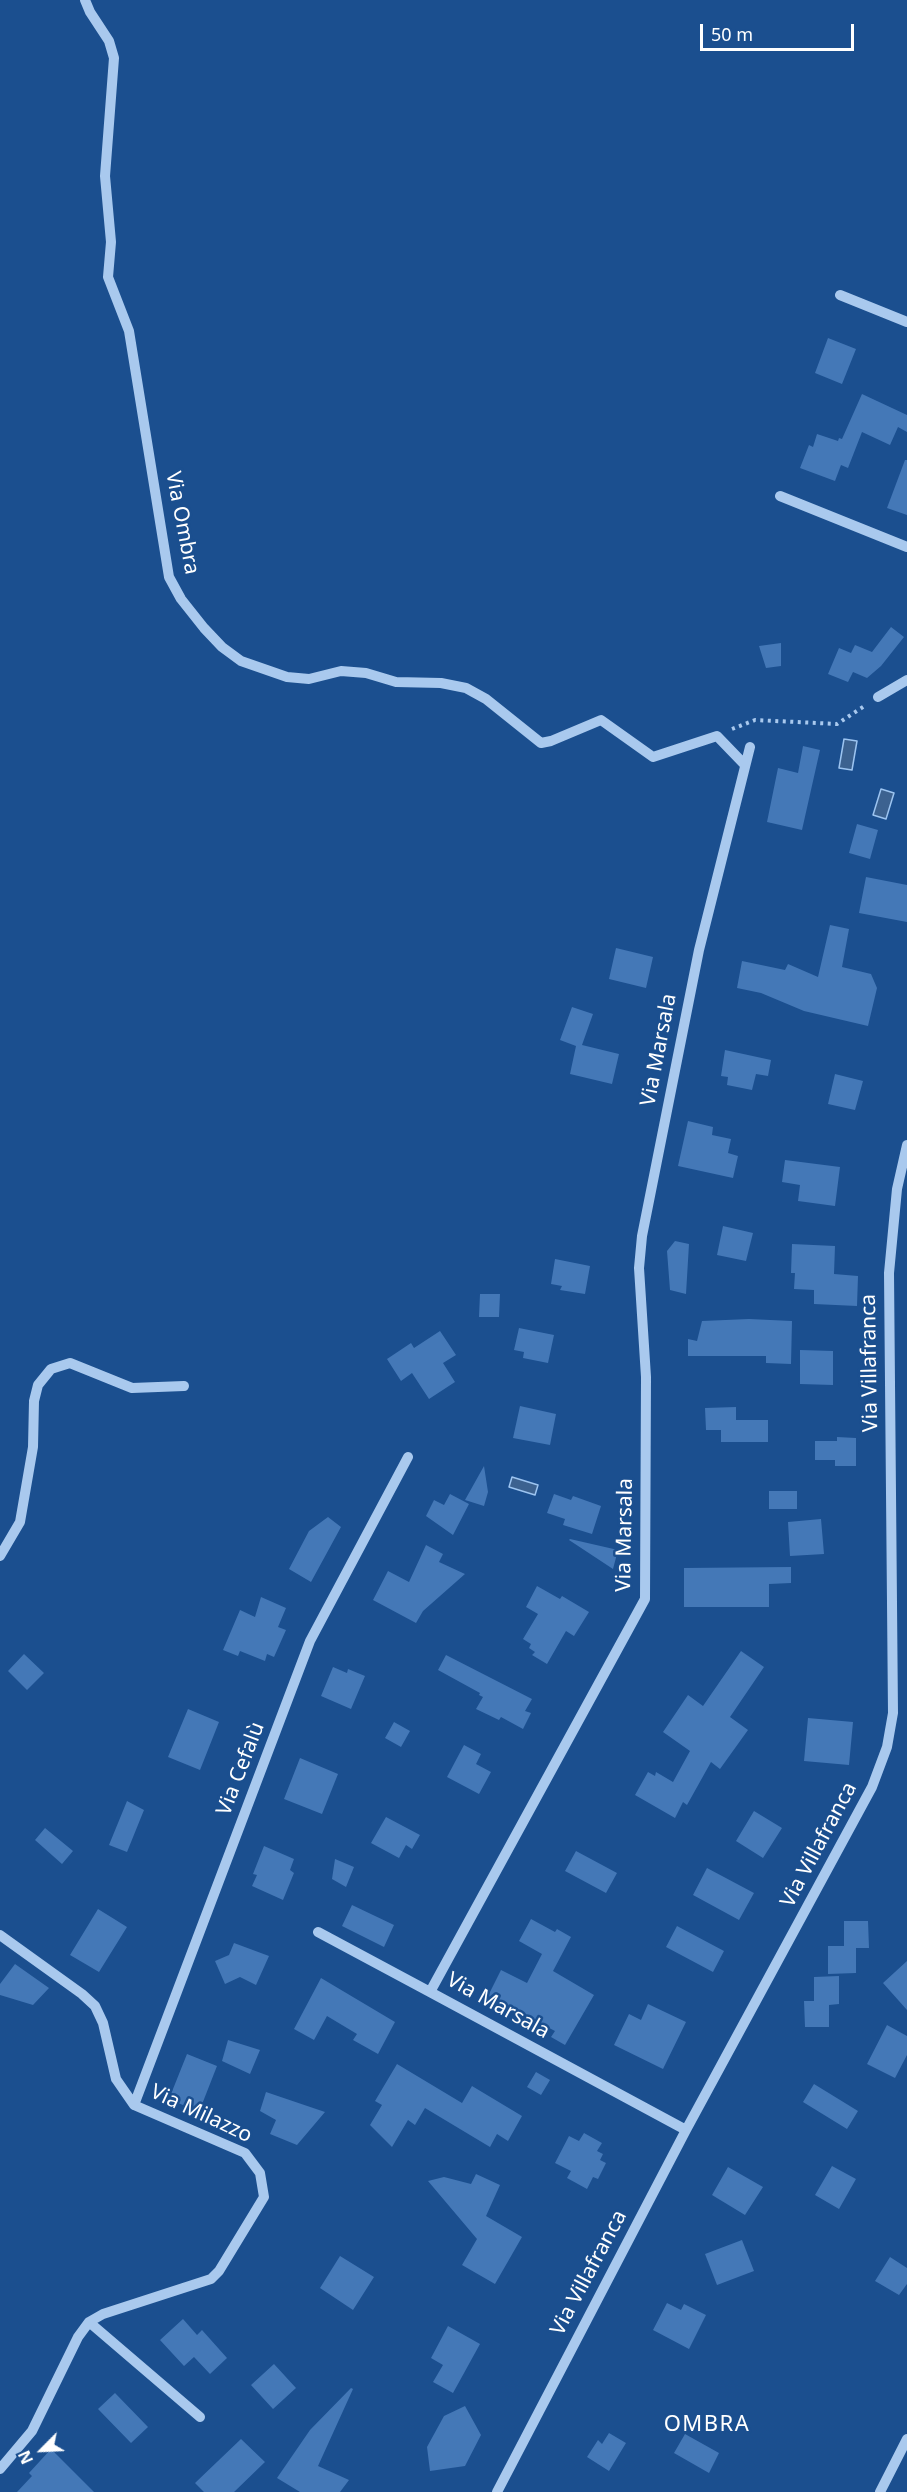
<!DOCTYPE html>
<html>
<head>
<meta charset="utf-8">
<style>
  body { margin:0 }
  #map { position:relative; width:907px; height:2492px; overflow:hidden; background:#1b4f8f; font-family:"Noto Sans",sans-serif }
  canvas { display:block }
  .north { position:absolute; left:12px; top:2420px; width:60px; height:60px; -webkit-text-stroke:4px #1b4f8f; paint-order:stroke; rotate:246deg; font-size:16px; font-weight:700; line-height:24px; text-align:center; color:#fff }
  .north::after { content:''; display:block; margin:auto; width:21px; height:27px; background:#fff; clip-path:polygon(50% 0,100% 100%,50% 72%,0 100%) }
  .scale { position:absolute; left:700px; top:24px; width:154px; height:27px; box-sizing:border-box; border:3px solid #fff; border-top:0; padding-left:8px; font-size:18px; line-height:21px; white-space:nowrap; color:#fff; -webkit-text-stroke:4px #1b4f8f; paint-order:stroke }
</style>
</head>
<body>
<div id="map">
<canvas width="907" height="2492"></canvas>
<div class="north">N</div>
<div class="scale">50 m</div>
</div>
<script>
const c = document.querySelector('canvas').getContext('2d');
c.lineJoin = 'round';
function fillPath(path, color) {
  c.fillStyle = color;
  c.fill(path, 'evenodd');
}
function toPath(rows) {
  const path = new Path2D();
  for (const r of rows) {
    path.moveTo(r[0], r[1]);
    for (let i = 2; i < r.length; i += 2) path.lineTo(r[i], r[i + 1]);
  }
  return path;
}
function stroke(path, color, width, dash) {
  c.strokeStyle = color;
  c.lineWidth = width;
  c.lineCap = dash ? 'butt' : 'round';
  c.setLineDash(dash || []);
  c.stroke(path);
}
function label(font, color, halo, rows, align = 'center') {
  c.font = font + ' "Noto Sans",sans-serif';
  c.lineWidth = 5;
  c.setLineDash([]);
  c.textBaseline = 'middle';
  c.strokeStyle = halo;
  c.fillStyle = color;
  for (const [text, x, y, turn = 0] of rows) {
    c.save();
    c.translate(x, y);
    c.rotate((+turn || 0) * Math.PI / 180);
    c.textAlign = isNaN(turn) ? turn : align;
    if (halo) c.strokeText(text, 0, 0);
    c.fillText(text, 0, 0);
    c.restore();
  }
}
const water = toPath([
  [844,739,857,741,852,770,839,768,844,739],
  [881,789,894,793,886,819,873,815,881,789],
  [512,1477,538,1485,535,1495,509,1487,512,1477]
]);
const building = toPath([
  [828,338,856,349,842,384,815,373],
  [862,394,907,415,907,432,898,427,890,445,862,432,848,468,841,465,835,481,800,468,809,445,813,447,817,434,838,441,839,438,842,439],
  [905,460,907,460,907,515,887,508],
  [891,627,904,637,881,666,867,678,853,672,848,682,828,674,839,648,851,653,855,645,872,652],
  [781,643,781,666,766,668,759,646],
  [803,746,820,750,802,830,767,822,778,768,798,773],
  [857,824,878,830,870,859,849,853],
  [866,877,907,885,907,922,859,913],
  [830,925,849,929,842,967,871,974,877,988,868,1026,804,1011,761,993,737,988,742,961,785,970,788,964,818,977],
  [616,948,653,957,646,988,609,979],
  [572,1007,593,1014,582,1045,619,1054,612,1084,570,1074,576,1046,560,1040],
  [725,1050,771,1060,768,1076,756,1074,752,1090,727,1085,728,1077,721,1076],
  [835,1074,863,1081,855,1110,828,1104],
  [688,1121,713,1127,712,1135,731,1139,728,1153,738,1156,733,1178,678,1166],
  [785,1160,840,1167,835,1206,798,1201,800,1185,782,1182],
  [723,1226,753,1233,746,1261,717,1255],
  [675,1241,689,1244,686,1294,670,1290,667,1251],
  [792,1244,835,1246,834,1274,858,1276,857,1306,814,1304,814,1290,794,1289,795,1273,791,1273],
  [555,1259,590,1266,585,1294,560,1290,562,1286,551,1284],
  [480,1294,500,1294,499,1317,479,1317],
  [749,1319,792,1321,791,1364,766,1363,766,1356,688,1356,688,1339,697,1341,702,1321],
  [519,1328,554,1335,548,1363,523,1358,524,1352,514,1350],
  [440,1331,456,1355,443,1363,455,1382,429,1399,412,1373,401,1381,387,1359,411,1343,414,1348],
  [800,1350,833,1351,833,1385,800,1384],
  [520,1406,556,1414,550,1445,513,1438],
  [736,1407,736,1420,768,1420,768,1442,721,1442,721,1430,706,1430,705,1408],
  [837,1437,856,1438,856,1466,835,1466,835,1460,815,1460,815,1441,837,1441],
  [484,1466,488,1492,484,1506,465,1500],
  [769,1491,797,1491,797,1509,769,1509],
  [450,1494,469,1504,453,1535,426,1516,434,1500,444,1505],
  [554,1494,571,1500,573,1496,601,1506,592,1534,563,1525,565,1519,547,1513],
  [328,1517,341,1527,311,1582,289,1569,309,1531],
  [821,1519,824,1554,790,1556,788,1522],
  [570,1539,618,1550,613,1569,569,1540],
  [426,1545,443,1554,439,1562,465,1574,423,1611,416,1623,373,1600,388,1571,409,1582],
  [791,1567,791,1583,769,1584,769,1607,684,1607,684,1568],
  [537,1586,560,1599,562,1596,589,1612,574,1636,566,1631,547,1664,532,1655,535,1652,529,1648,531,1644,523,1639,538,1614,526,1607],
  [261,1597,286,1608,278,1627,286,1630,274,1657,267,1654,265,1661,240,1651,238,1656,223,1650,240,1610,255,1617],
  [741,1651,764,1667,730,1717,748,1730,720,1769,711,1762,687,1805,683,1802,675,1818,635,1795,648,1772,655,1776,656,1772,673,1782,690,1751,663,1732,688,1695,703,1706],
  [24,1654,44,1673,27,1690,8,1671],
  [446,1655,532,1699,525,1711,531,1713,523,1729,501,1717,499,1720,476,1709,483,1697,479,1695,480,1693,438,1670],
  [333,1667,347,1673,348,1669,365,1676,351,1709,321,1696],
  [188,1709,219,1722,200,1770,168,1757],
  [808,1718,853,1722,849,1765,804,1761],
  [394,1722,410,1731,401,1747,385,1738],
  [464,1745,481,1754,476,1764,491,1772,479,1794,447,1777],
  [300,1758,338,1774,322,1814,284,1799],
  [127,1801,144,1810,127,1852,109,1845],
  [754,1811,782,1828,763,1858,736,1841],
  [386,1817,420,1835,412,1849,406,1845,399,1858,371,1843],
  [45,1828,73,1851,62,1864,35,1840],
  [264,1846,294,1859,290,1870,294,1873,283,1900,252,1886,257,1875,253,1874],
  [576,1851,617,1873,606,1893,565,1871],
  [335,1859,354,1867,346,1887,332,1879],
  [707,1868,754,1893,739,1920,693,1895],
  [352,1905,394,1925,384,1947,342,1926],
  [98,1909,127,1927,99,1972,70,1955],
  [531,1919,555,1932,557,1929,571,1937,553,1971,594,1995,565,2045,551,2037,555,2031,488,1996,501,1970,527,1983,542,1954,519,1941],
  [844,1921,868,1921,869,1948,856,1948,856,1973,828,1974,828,1946,844,1946],
  [677,1926,724,1951,713,1972,666,1947],
  [234,1943,269,1956,256,1985,240,1977,225,1984,215,1961,229,1955],
  [907,1961,907,2010,883,1983],
  [15,1964,49,1988,33,2005,0,1995,0,1984],
  [839,1976,839,2004,829,2005,829,2027,805,2027,804,2001,814,2001,814,1977],
  [321,1978,395,2022,378,2054,353,2040,357,2034,327,2016,314,2040,294,2029],
  [648,2004,686,2022,663,2069,614,2045,629,2014,641,2020],
  [887,2025,907,2036,907,2055,895,2078,867,2064],
  [228,2040,260,2050,250,2074,222,2061],
  [187,2054,217,2066,199,2112,169,2099],
  [397,2064,462,2103,472,2086,522,2116,508,2141,497,2134,490,2147,425,2108,415,2125,408,2120,392,2147,370,2125,382,2105,375,2101],
  [536,2072,550,2080,541,2095,527,2087],
  [814,2084,858,2111,847,2129,803,2102],
  [266,2092,325,2112,297,2145,270,2134,276,2120,260,2111],
  [584,2133,602,2143,597,2151,603,2154,600,2160,606,2163,598,2179,593,2177,587,2189,567,2178,571,2171,555,2163,569,2136,579,2141],
  [832,2166,856,2179,839,2209,815,2195],
  [728,2167,763,2187,745,2215,712,2195],
  [476,2174,500,2185,486,2216,522,2237,495,2284,462,2265,477,2239,428,2181,444,2177,471,2184],
  [742,2240,754,2271,717,2285,705,2254],
  [340,2256,374,2277,353,2310,320,2288],
  [890,2257,907,2268,907,2284,899,2295,875,2281],
  [667,2303,681,2310,684,2304,706,2315,689,2349,653,2330],
  [183,2319,197,2335,202,2330,227,2358,210,2374,194,2357,184,2366,160,2340],
  [448,2326,480,2344,453,2393,433,2382,443,2365,431,2358],
  [274,2364,296,2388,273,2409,251,2385],
  [351,2388,353,2389,318,2466,349,2480,340,2492,300,2492,277,2478,310,2430],
  [115,2393,148,2427,131,2443,98,2409],
  [465,2406,481,2435,465,2466,430,2471,427,2447,444,2416],
  [609,2433,626,2443,609,2471,587,2457,598,2440,602,2444],
  [685,2434,719,2453,709,2473,674,2453],
  [241,2439,265,2462,234,2492,204,2492,195,2483],
  [51,2449,94,2492,17,2492,32,2476,29,2473]
]);
const path = toPath([
  [732,729,755,720,837,724,866,705]
]);
const minor = toPath([
  [85,0,90,12,109,41,114,58,105,176,111,242,108,277,129,331,169,577,181,599,204,628,222,647,241,661,287,677,309,679,341,671,366,673,396,682,441,683,466,688,486,699,541,743,551,741,601,720,653,757,717,736,745,765],
  [840,295,907,322],
  [780,496,907,547],
  [878,697,907,680],
  [0,1556,20,1522,33,1447,34,1401,38,1385,51,1369,70,1363,132,1388,184,1386],
  [318,1932,430,1992],
  [0,1935,82,1994,95,2006,103,2023,116,2079,134,2105,245,2153,260,2173,264,2197,219,2271,211,2279,103,2314,89,2322,78,2337,32,2431,0,2469],
  [134,2105,310,1641,408,1457],
  [686,2130,430,1992,645,1599,646,1377,639,1268,642,1236,699,950,750,747],
  [89,2322,200,2417],
  [497,2492,686,2130,872,1787,887,1747,893,1713,889,1273,897,1189,907,1145],
  [880,2492,907,2439]
]);
const streetNames = [
  ["Via Ombra",182,523,79],
  ["Via Marsala",659,1050,-79],
  ["Via Villafranca",870,1363,-91],
  ["Via Marsala",625,1535,-89],
  ["Via Cefalù",241,1769,-69],
  ["Via Villafranca",819,1845,-62],
  ["Via Marsala",498,2006,29],
  ["Via Milazzo",201,2114,25],
  ["Via Villafranca",589,2273,-62]
];
const neighbourhoodNames = [
  ["OMBRA",707,2425]
];
fillPath(water, '#3c6290');
stroke(water, '#9cc4f0', 1.5);
fillPath(building, '#4478b7');
stroke(path, '#a9c9ee', 4, [3, 4.5]);
stroke(minor, '#a9c9ee', 10);
label('21px', '#fff', '#1b4f8f', streetNames);
c.letterSpacing = '1.5px';
label('22px', '#fff', '#1b4f8f', neighbourhoodNames);
c.letterSpacing = '0px';
</script>
</body>
</html>
